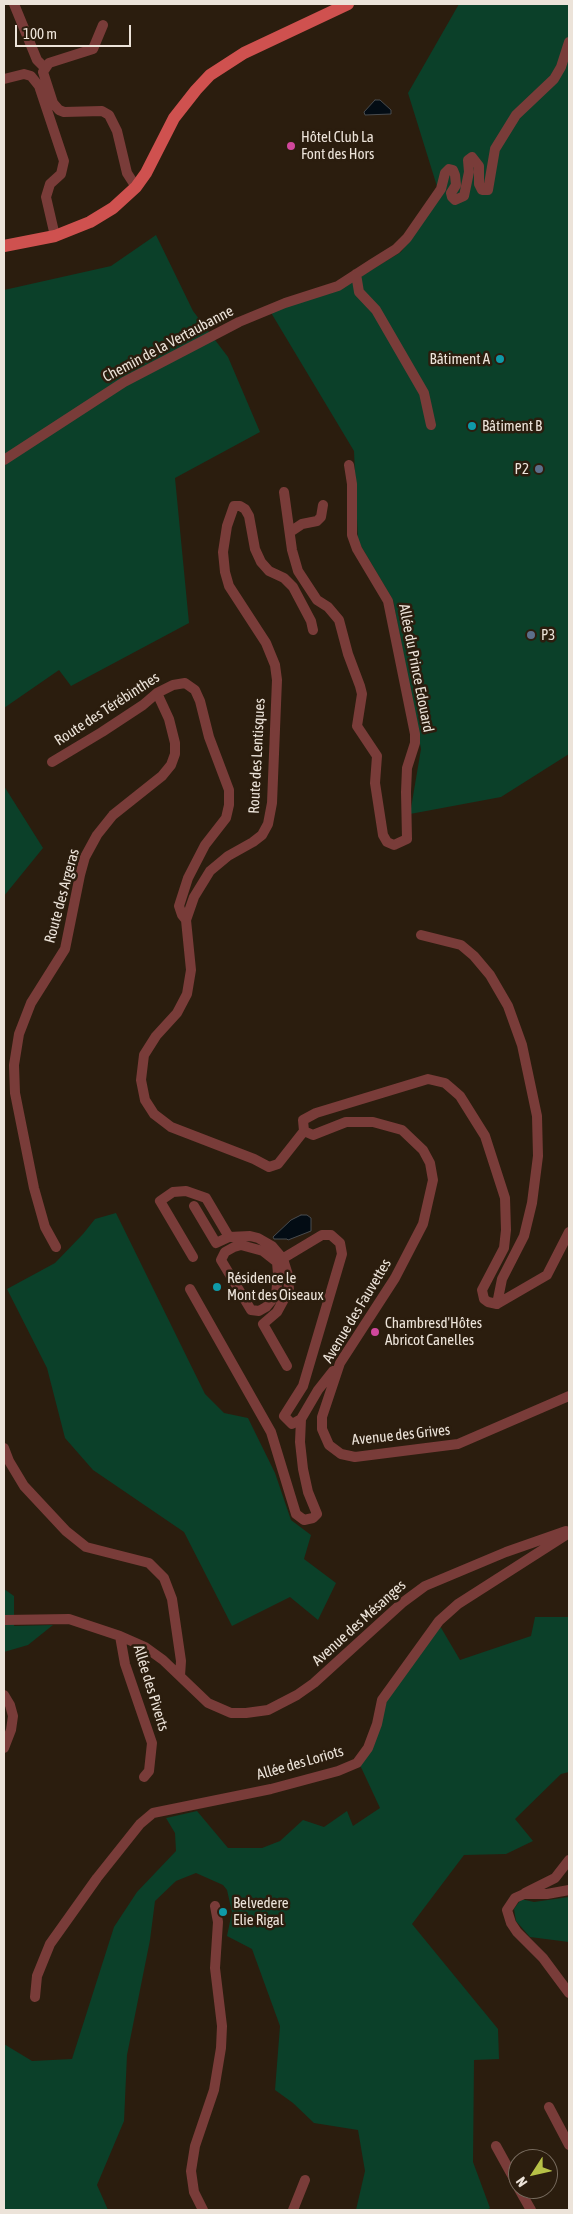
<!DOCTYPE html>
<html>
<head>
<meta charset="utf-8">
<style>
  body { margin:0 }
  #map { position:relative; width:573px; height:2214px; overflow:hidden; background:#2b1d0e; font-family:"Asap Condensed",sans-serif }
  canvas { display:block }
  .frame { position:absolute; inset:0; border:5px solid #ece3d9; pointer-events:none }
  .north { position:absolute; left:508px; top:2149px; width:50px; height:50px; box-sizing:border-box; background:#2b1d0e; border:1px solid #786c5f; border-radius:50%; rotate:235deg; font-size:14px; font-weight:700; line-height:20px; text-align:center; color:#ece3d9 }
  .north::after { content:''; display:block; margin:auto; width:18px; height:22px; background:#b7c147; clip-path:polygon(50% 0,100% 100%,50% 72%,0 100%) }
  .scale { position:absolute; left:15px; top:25px; width:116px; height:22px; box-sizing:border-box; border:2px solid #ece3d9; border-top:0; padding-left:6px; font-size:15px; line-height:18px; white-space:nowrap; color:#ece3d9; -webkit-text-stroke:4px #2b1d0e; paint-order:stroke }
</style>
</head>
<body>
<div id="map">
<canvas width="573" height="2214"></canvas>
<div class="frame"></div>
<div class="north">N</div>
<div class="scale">100 m</div>
</div>
<script>
const c = document.querySelector('canvas').getContext('2d');
c.lineJoin = 'round';
function fillPath(path, color) {
  c.fillStyle = color;
  c.fill(path, 'evenodd');
}
function toPath(rows) {
  const path = new Path2D();
  for (const r of rows) {
    path.moveTo(r[0], r[1]);
    for (let i = 2; i < r.length; i += 2) path.lineTo(r[i], r[i + 1]);
  }
  return path;
}
function stroke(path, color, width, dash) {
  c.strokeStyle = color;
  c.lineWidth = width;
  c.lineCap = dash ? 'butt' : 'round';
  c.setLineDash(dash || []);
  c.stroke(path);
}
function label(font, color, halo, rows, align = 'center') {
  c.font = font + ' "Asap Condensed",sans-serif';
  c.lineWidth = 5;
  c.setLineDash([]);
  c.textBaseline = 'middle';
  c.strokeStyle = halo;
  c.fillStyle = color;
  for (const [text, x, y, turn = 0] of rows) {
    c.save();
    c.translate(x, y);
    c.rotate((+turn || 0) * Math.PI / 180);
    c.textAlign = isNaN(turn) ? turn : align;
    if (halo) c.strokeText(text, 0, 0);
    c.fillText(text, 0, 0);
    c.restore();
  }
}
const green = toPath([
  [459,4,569,4,569,754,501,797,410,814,421,749,393,600,358,541,354,451,270,311,340,289,401,252,440,196,408,93],
  [156,235,193,311,228,357,260,432,175,478,189,623,71,686,59,670,4,708,4,290,111,266],
  [4,786,43,848,4,896],
  [116,1213,205,1394,224,1413,248,1418,275,1473,291,1520,311,1535,304,1559,336,1583,318,1620,290,1597,232,1626,184,1532,93,1470,65,1438,47,1368,7,1289,55,1263,83,1234,95,1219],
  [4,1589,14,1596,14,1626,53,1625,28,1645,4,1652],
  [535,1617,569,1617,569,1772,561,1774,515,1819,533,1841,506,1854,464,1855,412,1924,498,2029,499,2059,474,2060,473,2162,490,2208,487,2210,356,2210,365,2171,358,2130,314,2123,293,2103,275,2090,280,2026,252,1949,227,1936,232,1912,227,1890,223,1885,196,1873,176,1881,155,1901,150,1940,127,2055,124,2121,97,2185,108,2210,4,2210,4,2044,32,2061,72,2059,114,1927,137,1892,176,1851,175,1833,166,1818,197,1811,228,1848,262,1848,280,1841,303,1820,324,1827,347,1811,353,1826,380,1808,360,1765,374,1726,391,1693,440,1626,460,1660,531,1636],
  [569,1897,569,1942,530,1937,516,1921,514,1909,521,1899,534,1902]
]);
const water = toPath([
  [375,100,380,100,391,110,391,114,365,115,364,112,375,100],
  [301,1215,307,1215,311,1218,311,1231,288,1240,287,1239,274,1239,273,1237,291,1220,301,1215]
]);
const minor = toPath([
  [14,4,37,60,45,68],
  [103,25,93,49,49,63,43,72,53,103,59,110,64,112,102,111,109,115,117,131,127,173,136,187],
  [4,79,24,74,31,76,39,86,64,161,61,174,50,184,46,197,55,236],
  [356,274,359,292,376,310,424,393,431,425],
  [4,460,124,382,239,322,285,303,338,286,372,264,396,249,407,238,441,189,445,173,449,169,453,170,455,175,456,185,451,193,452,197,455,200,464,196,469,172,468,160,472,157,479,166,479,184,482,190,488,190,495,149,516,115,554,79,561,67,569,42],
  [284,492,292,550,298,571,317,600,328,607,339,620,348,654,360,686,362,694,357,726,377,756,375,783,383,835,387,842,394,845,407,839,406,792,407,768,415,743,415,734,388,601,357,549,352,535,352,484,349,465],
  [290,532,302,524,317,521,321,517,323,505],
  [52,762,102,732,143,705,157,693,173,685,185,683,195,690,200,701,209,737,229,790,229,805,226,818,205,845,188,878,179,906,182,915,186,920],
  [421,935,461,945,474,956,490,975,508,1006,522,1045,537,1116,538,1156,532,1203,524,1236,502,1279,497,1304],
  [304,1131,278,1164,269,1167,254,1159,171,1127,154,1114,145,1100,141,1080,144,1055,156,1036,177,1013,187,994,191,970,186,920,194,897,210,871,228,856,253,842,262,835,268,824,272,803,277,680,275,665,266,643,229,586,225,572,223,552,227,526,234,506,240,506,245,509,249,516,255,549,261,562,269,571,284,578,293,587,311,621,313,630],
  [194,1206,216,1243,229,1237,250,1236,258,1238,272,1246,283,1259,288,1275,289,1290,277,1312,263,1324,287,1366],
  [56,1247,45,1227,34,1188,15,1093,14,1065,19,1034,31,1003,65,949,80,875,85,857,97,835,113,815,162,776,171,765,175,754,175,743,169,719,157,693],
  [193,1257,160,1201,173,1192,186,1191,206,1198,229,1237],
  [277,1262,278,1274,276,1295,266,1307,259,1311,251,1310,221,1260,225,1252,234,1247,241,1245,263,1251,277,1262,322,1235,331,1235,340,1243,342,1254,303,1386,284,1416,292,1424,301,1419,318,1390,333,1371],
  [190,1289,271,1432,296,1514,304,1520,313,1518,317,1514,308,1492,303,1469,300,1442,301,1419],
  [497,1304,488,1302,484,1299,482,1290,504,1248,506,1230,505,1198,485,1136,460,1096,452,1089,445,1083,428,1079,316,1113,303,1120,304,1131,313,1135,346,1122,373,1122,402,1130,423,1150,430,1163,433,1180,423,1224,395,1278,340,1363,322,1417,322,1429,329,1445,341,1454,355,1457,458,1444,569,1396],
  [497,1304,547,1275,569,1232],
  [4,1448,9,1461,24,1486,66,1531,86,1547,149,1563,164,1578,172,1599,181,1661,180,1676],
  [4,1620,69,1619,120,1636,145,1647,163,1660,208,1703,231,1713,246,1713,268,1710,297,1695,314,1683,402,1603,425,1586,506,1552,566,1531],
  [120,1636,125,1664,152,1743,149,1771,144,1777],
  [4,1695,10,1705,13,1716,11,1730,4,1748],
  [569,1890,547,1894,524,1894,515,1898,507,1910,511,1923,517,1932,543,1958,569,1993],
  [525,1893,555,1878,569,1860],
  [35,1997,37,1976,50,1944,97,1878,140,1824,153,1813,271,1789,338,1771,357,1763,368,1748,377,1724,382,1700,439,1621,458,1604,569,1533],
  [549,2107,569,2145],
  [496,2146,518,2186],
  [519,2189,531,2210],
  [203,2210,194,2192,191,2171,195,2146,214,2090,221,2048,222,2026,215,1968,218,1922,215,1906],
  [293,2210,305,2180]
]);
const major = toPath([
  [4,246,55,236,90,222,113,208,136,187,146,173,174,118,196,90,210,75,244,53,348,4]
]);
const markers = [
  [291,146,5,"#d1479c"],
  [500,359,5,"#0f9aa8"],
  [472,426,5,"#0f9aa8"],
  [539,469,5,"#5c6f8a"],
  [531,635,5,"#5c6f8a"],
  [217,1287,5,"#0f9aa8"],
  [375,1332,5,"#d1479c"],
  [223,1912,5,"#0f9aa8"]
];
const poiNames = [
  ["Hôtel Club La",301,137],
  ["Font des Hors",301,154],
  ["Bâtiment A",490,359,"right"],
  ["Bâtiment B",482,426],
  ["P2",529,469,"right"],
  ["P3",541,635],
  ["Résidence le",227,1278],
  ["Mont des Oiseaux",227,1295],
  ["Chambresd'Hôtes",385,1323],
  ["Abricot Canelles",385,1340],
  ["Belvedere",233,1903],
  ["Elie Rigal",233,1920]
];
const streetNames = [
  ["Chemin de la Vertaubanne",168,344,-28],
  ["Allée du Prince Edouard",416,668,79],
  ["Route des Térébinthes",107,709,-33],
  ["Route des Lentisques",257,756,-87],
  ["Route des Argeras",62,896,-75],
  ["Avenue des Fauvettes",357,1311,-59],
  ["Avenue des Grives",401,1435,-6],
  ["Avenue des Mésanges",359,1623,-42],
  ["Allée des Piverts",151,1688,73],
  ["Allée des Loriots",300,1763,-16]
];
fillPath(green, '#0b4029');
fillPath(water, '#030c14');
stroke(water, '#494c4f', 1);
stroke(minor, '#793c39', 10);
stroke(major, '#cf514f', 12);
for (const [x, y, r, color] of markers) {
  const dot = new Path2D();
  dot.arc(x, y, r, 0, 2 * Math.PI);
  c.fillStyle = color;
  c.fill(dot);
  stroke(dot, '#2b1d0e', 2);
}
label('15px', '#ece3d9', '#2b1d0e', poiNames, 'left');
label('15px', '#ece3d9', '#2b1d0e', streetNames);
</script>
</body>
</html>
